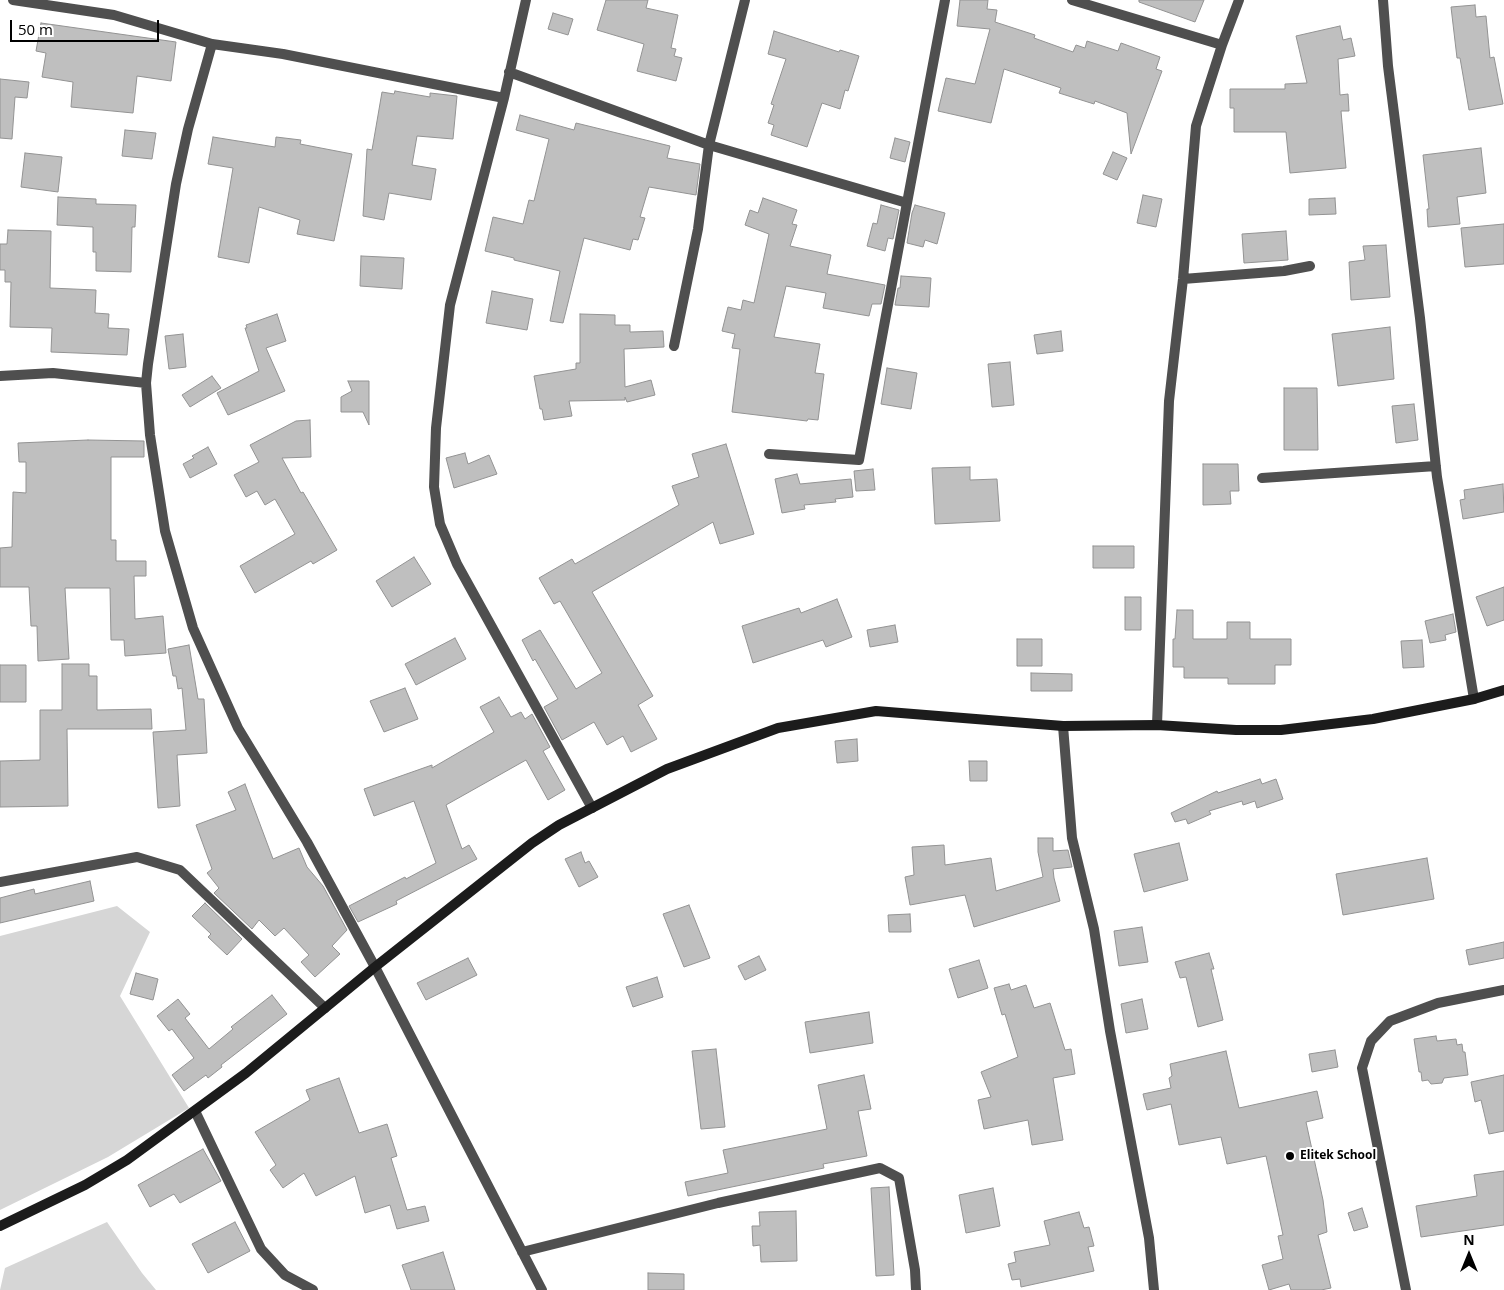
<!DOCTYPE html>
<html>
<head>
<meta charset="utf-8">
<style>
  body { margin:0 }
  #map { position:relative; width:1504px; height:1290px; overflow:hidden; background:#fff; font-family:"Open Sans",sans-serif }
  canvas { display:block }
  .north { position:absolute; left:1444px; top:1230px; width:50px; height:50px; -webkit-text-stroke:4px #fff; paint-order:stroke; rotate:0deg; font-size:14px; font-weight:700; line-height:20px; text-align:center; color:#000 }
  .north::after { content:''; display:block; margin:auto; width:18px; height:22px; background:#000; clip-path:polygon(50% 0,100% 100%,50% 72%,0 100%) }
  .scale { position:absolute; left:10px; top:20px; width:149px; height:22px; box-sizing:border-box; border:2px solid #000; border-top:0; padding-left:6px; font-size:15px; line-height:18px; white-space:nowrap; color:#000; -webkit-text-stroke:4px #fff; paint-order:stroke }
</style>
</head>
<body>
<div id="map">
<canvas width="1504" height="1290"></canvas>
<div class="north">N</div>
<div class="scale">50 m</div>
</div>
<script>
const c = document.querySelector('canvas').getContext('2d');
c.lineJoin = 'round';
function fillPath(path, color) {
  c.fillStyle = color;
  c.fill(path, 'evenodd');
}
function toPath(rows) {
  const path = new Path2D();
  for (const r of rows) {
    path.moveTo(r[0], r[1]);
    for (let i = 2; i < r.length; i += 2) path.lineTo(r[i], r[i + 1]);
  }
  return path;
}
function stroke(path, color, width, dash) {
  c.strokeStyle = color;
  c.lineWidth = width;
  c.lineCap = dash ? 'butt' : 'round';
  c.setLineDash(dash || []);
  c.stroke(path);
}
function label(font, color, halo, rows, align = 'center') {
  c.font = font + ' "Open Sans",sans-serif';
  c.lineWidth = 4;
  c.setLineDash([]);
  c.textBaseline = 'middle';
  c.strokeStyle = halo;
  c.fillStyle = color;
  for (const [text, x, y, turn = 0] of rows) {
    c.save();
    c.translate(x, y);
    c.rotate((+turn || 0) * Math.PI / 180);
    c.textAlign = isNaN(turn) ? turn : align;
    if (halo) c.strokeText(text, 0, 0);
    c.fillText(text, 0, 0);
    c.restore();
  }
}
const green = toPath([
  [117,906,150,932,120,996,189,1108,108,1157,0,1210,0,936],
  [107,1222,142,1273,156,1290,0,1290,5,1268]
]);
const building = toPath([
  [606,0,648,0,646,8,678,15,671,48,676,49,674,56,682,58,676,81,637,71,644,44,597,30,606,0],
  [960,0,988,0,987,9,997,10,995,22,1035,35,1034,38,1073,52,1076,45,1085,48,1087,41,1118,51,1121,43,1160,57,1156,69,1162,71,1131,154,1127,113,1095,101,1094,104,1059,93,1061,88,1004,69,991,123,938,111,946,78,975,84,990,29,957,26,960,0],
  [1139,0,1204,0,1195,22,1139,2,1139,0],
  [1475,5,1476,17,1486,16,1490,58,1494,57,1503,104,1469,110,1460,58,1457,58,1451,7,1475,5],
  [553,13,573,19,568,35,548,29,553,13],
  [41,23,176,42,171,81,137,76,133,113,71,107,73,82,42,77,46,53,36,51,41,23],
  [1340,26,1343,40,1351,38,1355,56,1338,59,1340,95,1348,94,1349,111,1341,111,1346,168,1290,173,1286,132,1234,132,1234,108,1230,108,1230,89,1285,89,1285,84,1307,83,1296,36,1340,26],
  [774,31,839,52,840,50,859,56,848,91,845,90,840,109,822,103,807,147,771,135,774,125,768,123,774,105,771,104,786,59,768,54,774,31],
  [0,79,29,82,27,98,15,97,12,139,0,138,0,79],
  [395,91,430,97,430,93,457,96,453,139,417,136,412,165,436,169,431,200,389,193,384,220,363,216,367,149,372,150,382,92,394,94,395,91],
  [520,115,574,130,576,123,670,146,667,158,700,164,696,195,649,187,640,217,645,218,638,240,633,239,630,250,584,238,563,323,550,321,560,271,514,260,514,258,485,251,493,217,523,224,529,200,534,201,549,139,516,130,520,115],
  [125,130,156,133,152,159,122,156,125,130],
  [213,137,275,147,276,137,301,140,300,144,352,154,334,241,297,234,300,220,259,207,249,263,218,257,233,168,208,164,213,137],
  [895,138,910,142,905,162,890,158,895,138],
  [1481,148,1486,193,1457,197,1460,224,1428,227,1427,209,1429,209,1423,155,1481,148],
  [1113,152,1127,158,1117,180,1103,174,1113,152],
  [25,153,62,157,58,192,21,187,25,153],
  [1143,195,1162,199,1156,227,1137,223,1143,195],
  [58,197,96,199,96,204,136,205,135,227,132,227,131,272,96,271,96,252,93,252,93,227,57,225,58,197],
  [763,198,797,210,792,224,797,225,790,246,831,255,827,274,885,285,881,304,872,304,869,316,823,308,826,293,786,286,774,337,820,344,815,373,824,374,818,420,808,419,807,421,732,412,740,349,732,348,735,334,722,331,728,307,741,310,743,300,754,303,769,234,745,225,750,210,758,213,763,198],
  [1335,198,1336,214,1309,215,1309,199,1335,198],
  [881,205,899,210,893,239,888,238,885,251,867,246,873,223,877,224,881,205],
  [915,205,945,213,937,244,925,240,923,247,907,243,912,213,915,205],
  [1504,224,1504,264,1465,267,1461,228,1504,224],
  [8,230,51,231,50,288,96,290,95,313,109,314,108,328,129,329,127,355,51,352,52,328,10,327,11,282,5,282,5,270,0,270,0,244,7,244,8,230],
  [1286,231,1288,260,1244,263,1242,234,1286,231],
  [1386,245,1390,297,1351,300,1349,262,1365,260,1363,246,1386,245],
  [361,256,404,258,402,289,360,286,361,256],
  [901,276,931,278,929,307,895,305,898,288,900,288,901,276],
  [492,291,533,299,527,330,486,323,492,291],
  [277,314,286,341,266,348,285,391,228,415,217,393,259,371,245,328,247,328,246,325,277,314],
  [580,314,615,315,615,325,630,325,630,332,663,331,664,347,624,349,625,387,651,380,655,395,627,402,625,397,625,400,569,401,572,416,544,420,542,409,540,409,534,376,576,369,576,363,580,363,580,314],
  [1390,327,1394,379,1338,386,1332,334,1390,327],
  [1061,331,1063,351,1037,354,1034,335,1061,331],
  [183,334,186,367,169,369,165,336,183,334],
  [1010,362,1014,405,992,407,988,364,1010,362],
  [887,368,917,373,911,409,881,404,887,368],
  [212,376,221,388,190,407,182,395,212,376],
  [348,381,369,381,369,425,363,412,341,412,341,397,352,391,348,381],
  [1284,388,1317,388,1318,450,1284,450,1284,388],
  [1414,404,1418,440,1396,443,1392,406,1414,404],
  [310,420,311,457,282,458,301,493,303,492,337,550,313,564,311,561,255,593,240,566,295,534,275,499,265,505,257,491,246,497,234,475,259,462,250,445,296,421,310,420],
  [88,440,144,441,144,457,111,457,111,540,116,540,116,561,146,561,146,576,134,576,135,619,163,616,166,653,125,656,124,640,111,640,110,588,65,588,69,659,38,661,37,626,31,626,29,587,0,587,0,548,12,547,13,492,26,493,26,462,19,462,18,443,88,440],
  [726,444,754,534,720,544,713,522,592,592,653,696,638,705,657,739,631,752,623,736,607,745,594,722,562,740,544,707,558,699,535,659,533,661,522,640,540,630,576,689,602,673,560,601,554,604,539,578,572,559,575,564,679,505,672,486,699,477,692,454,726,444],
  [208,447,217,464,190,478,183,464,194,458,192,456,208,447],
  [465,453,468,464,489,455,497,474,454,488,446,458,465,453],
  [1203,464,1238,464,1239,491,1230,491,1231,504,1203,505,1203,464],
  [970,467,970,480,997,479,1000,521,935,524,932,468,970,467],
  [873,469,875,490,856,491,854,471,873,469],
  [797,474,800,484,851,479,853,497,835,499,836,502,804,505,805,509,782,513,775,479,797,474],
  [1503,484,1504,512,1463,519,1460,500,1465,499,1464,490,1503,484],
  [1093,546,1134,546,1134,568,1093,568,1093,546],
  [414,557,431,584,392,607,376,581,414,557],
  [1504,587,1504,620,1487,626,1476,597,1504,587],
  [1125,597,1141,597,1141,630,1125,630,1125,597],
  [837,599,852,637,826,647,823,640,753,663,742,626,799,608,801,613,837,599],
  [1177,610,1193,610,1193,639,1227,639,1227,622,1250,622,1250,639,1291,639,1291,665,1275,665,1275,684,1228,684,1228,678,1184,678,1184,667,1173,667,1173,639,1175,639,1177,610],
  [1453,614,1456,632,1445,635,1446,640,1430,643,1425,621,1453,614],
  [895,625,898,642,870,647,867,630,895,625],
  [455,638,466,659,416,685,405,664,455,638],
  [1017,639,1042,639,1042,666,1017,666,1017,639],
  [1422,640,1424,667,1403,668,1401,641,1422,640],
  [189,645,198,699,204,699,207,753,177,755,180,806,158,808,153,732,186,730,182,688,178,689,176,676,173,676,168,649,189,645],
  [62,664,89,664,89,676,97,676,97,710,151,709,152,729,67,729,68,806,0,807,0,761,40,760,40,710,62,710,62,664],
  [0,665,26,665,26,702,0,702,0,665],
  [1031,673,1072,674,1072,691,1031,691,1031,673],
  [405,688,418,719,384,732,370,701,405,688],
  [499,697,511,717,521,712,525,719,532,714,550,747,543,751,565,790,548,800,526,760,446,805,462,849,469,845,477,859,396,901,397,904,358,922,349,906,405,877,406,879,436,863,414,801,374,816,364,789,432,765,432,768,494,732,480,707,499,697],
  [857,739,858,761,837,763,835,741,857,739],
  [969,761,987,761,987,781,970,781,969,761],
  [1260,779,1262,784,1276,779,1283,799,1257,808,1255,801,1243,805,1242,801,1209,811,1211,814,1188,824,1186,819,1175,822,1171,813,1217,791,1218,793,1260,779],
  [245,784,273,859,299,848,307,867,323,886,347,930,332,946,340,954,315,977,301,962,309,955,284,928,275,936,259,920,252,929,214,893,219,888,207,873,212,869,196,825,236,810,228,792,245,784],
  [1038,838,1053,838,1053,851,1068,850,1072,867,1053,869,1054,878,1060,901,974,927,965,895,910,905,905,877,914,875,912,847,944,845,945,865,991,858,996,891,1043,877,1038,852,1038,838],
  [1179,843,1188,880,1144,892,1134,854,1179,843],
  [581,852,585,863,589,861,598,877,579,887,565,859,581,852],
  [1427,858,1434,899,1343,915,1336,874,1427,858],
  [90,881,94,901,0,923,0,898,34,889,35,894,90,881],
  [205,903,242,939,227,955,208,937,211,934,192,916,205,903],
  [689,905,710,958,684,967,663,914,689,905],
  [910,914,911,932,889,932,888,915,910,914],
  [1142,927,1148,962,1119,966,1114,931,1142,927],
  [1504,942,1504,958,1469,965,1466,950,1504,942],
  [1209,953,1214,969,1211,969,1223,1020,1198,1027,1186,977,1180,978,1175,962,1209,953],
  [759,956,766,970,745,980,738,966,759,956],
  [468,958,477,975,426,1000,417,983,468,958],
  [979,960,988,988,958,998,949,969,979,960],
  [136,973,158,979,153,1000,130,994,136,973],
  [657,977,663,997,633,1007,626,987,657,977],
  [1009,984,1011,990,1026,985,1034,1008,1050,1003,1065,1050,1071,1049,1075,1074,1053,1078,1063,1140,1032,1145,1028,1120,984,1129,978,1100,991,1097,981,1072,1018,1057,1005,1014,1002,1015,994,988,1009,984],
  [272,995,287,1014,221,1065,222,1067,208,1078,206,1075,184,1091,172,1075,194,1058,172,1029,169,1031,157,1016,178,999,190,1014,185,1018,209,1049,233,1029,231,1027,272,995],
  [1142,999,1148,1029,1126,1033,1121,1004,1142,999],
  [869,1012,873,1043,810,1053,805,1022,869,1012],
  [1436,1036,1437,1041,1456,1039,1457,1045,1462,1044,1463,1052,1465,1052,1468,1075,1444,1078,1442,1083,1431,1084,1428,1080,1422,1081,1421,1072,1419,1072,1414,1039,1436,1036],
  [716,1049,725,1127,701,1129,692,1051,716,1049],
  [1335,1050,1338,1067,1312,1072,1309,1054,1335,1050],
  [1226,1051,1239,1108,1317,1091,1323,1118,1306,1122,1323,1200,1327,1232,1318,1235,1331,1288,1321,1290,1291,1290,1289,1284,1269,1290,1262,1265,1283,1259,1278,1236,1283,1235,1266,1156,1227,1164,1221,1137,1179,1145,1171,1104,1147,1110,1143,1094,1171,1088,1169,1078,1172,1076,1170,1064,1226,1051],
  [864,1075,871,1109,858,1111,867,1156,823,1164,824,1168,688,1196,685,1182,728,1173,723,1150,827,1129,818,1085,864,1075],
  [1504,1075,1504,1131,1489,1134,1481,1100,1475,1102,1471,1082,1504,1075],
  [339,1078,359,1133,387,1124,397,1156,391,1158,407,1210,425,1206,429,1221,397,1229,390,1205,365,1213,355,1176,316,1196,304,1173,283,1188,270,1170,276,1165,255,1132,310,1100,306,1090,339,1078],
  [203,1149,221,1181,180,1203,174,1194,150,1207,138,1185,203,1149],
  [1504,1171,1504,1225,1421,1237,1416,1206,1477,1196,1474,1175,1504,1171],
  [889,1187,894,1275,876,1276,871,1188,889,1187],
  [993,1188,1000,1226,966,1233,959,1195,993,1188],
  [1362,1208,1368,1227,1354,1231,1348,1213,1362,1208],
  [796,1211,797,1261,761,1262,760,1245,753,1246,752,1226,760,1226,759,1212,796,1211],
  [1079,1212,1084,1228,1089,1227,1094,1246,1088,1247,1094,1271,1021,1287,1020,1279,1012,1280,1008,1264,1016,1262,1014,1252,1050,1245,1044,1221,1079,1212],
  [235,1222,250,1251,208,1273,192,1244,235,1222],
  [443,1252,455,1290,411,1290,402,1265,443,1252],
  [648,1273,684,1274,684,1290,648,1290,648,1273]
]);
const minor = toPath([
  [13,0,114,15,212,44,283,54,504,98],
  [526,0,504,98,450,305,436,428,434,487,440,524,457,564,592,808],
  [1072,0,1222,45],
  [1383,0,1388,66,1420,318,1437,477,1474,699],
  [212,44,188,129,176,184,148,364,146,383,150,435,165,531,193,628,238,728,307,842,375,967,542,1290],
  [509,72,709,145,907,203,859,460,769,454],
  [907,203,945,0],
  [1183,279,1284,271,1310,266],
  [674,346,698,229,709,145,745,0],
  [0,376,53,373,146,383],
  [1262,478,1436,466],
  [1157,725,1169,401,1183,279,1196,126,1222,45,1239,0],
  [1063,726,1072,838,1094,929,1110,1031,1149,1238,1154,1290],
  [0,882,137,857,180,870,325,1008],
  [195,1111,261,1249,285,1275,313,1290],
  [522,1252,718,1203,880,1168,899,1178,915,1270,916,1290],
  [1406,1290,1362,1068,1371,1041,1390,1021,1438,1003,1504,990]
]);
const secondary = toPath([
  [0,1226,85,1185,127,1160,246,1073,375,967,532,843,559,825,667,769,778,728,876,711,1063,726,1157,725,1236,730,1281,730,1373,719,1474,699,1504,690]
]);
const markers = [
  [1290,1156,5,"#000"]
];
const poiNames = [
  ["Elitek School",1300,1156]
];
fillPath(green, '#d6d6d6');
fillPath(building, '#bfbfbf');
stroke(building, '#939393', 1);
stroke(minor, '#4f4f4f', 10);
stroke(secondary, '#1c1c1c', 10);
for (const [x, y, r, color] of markers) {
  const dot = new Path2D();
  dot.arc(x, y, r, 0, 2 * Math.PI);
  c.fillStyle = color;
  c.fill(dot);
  stroke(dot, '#fff', 2);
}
label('bold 12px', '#000', '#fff', poiNames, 'left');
</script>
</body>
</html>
